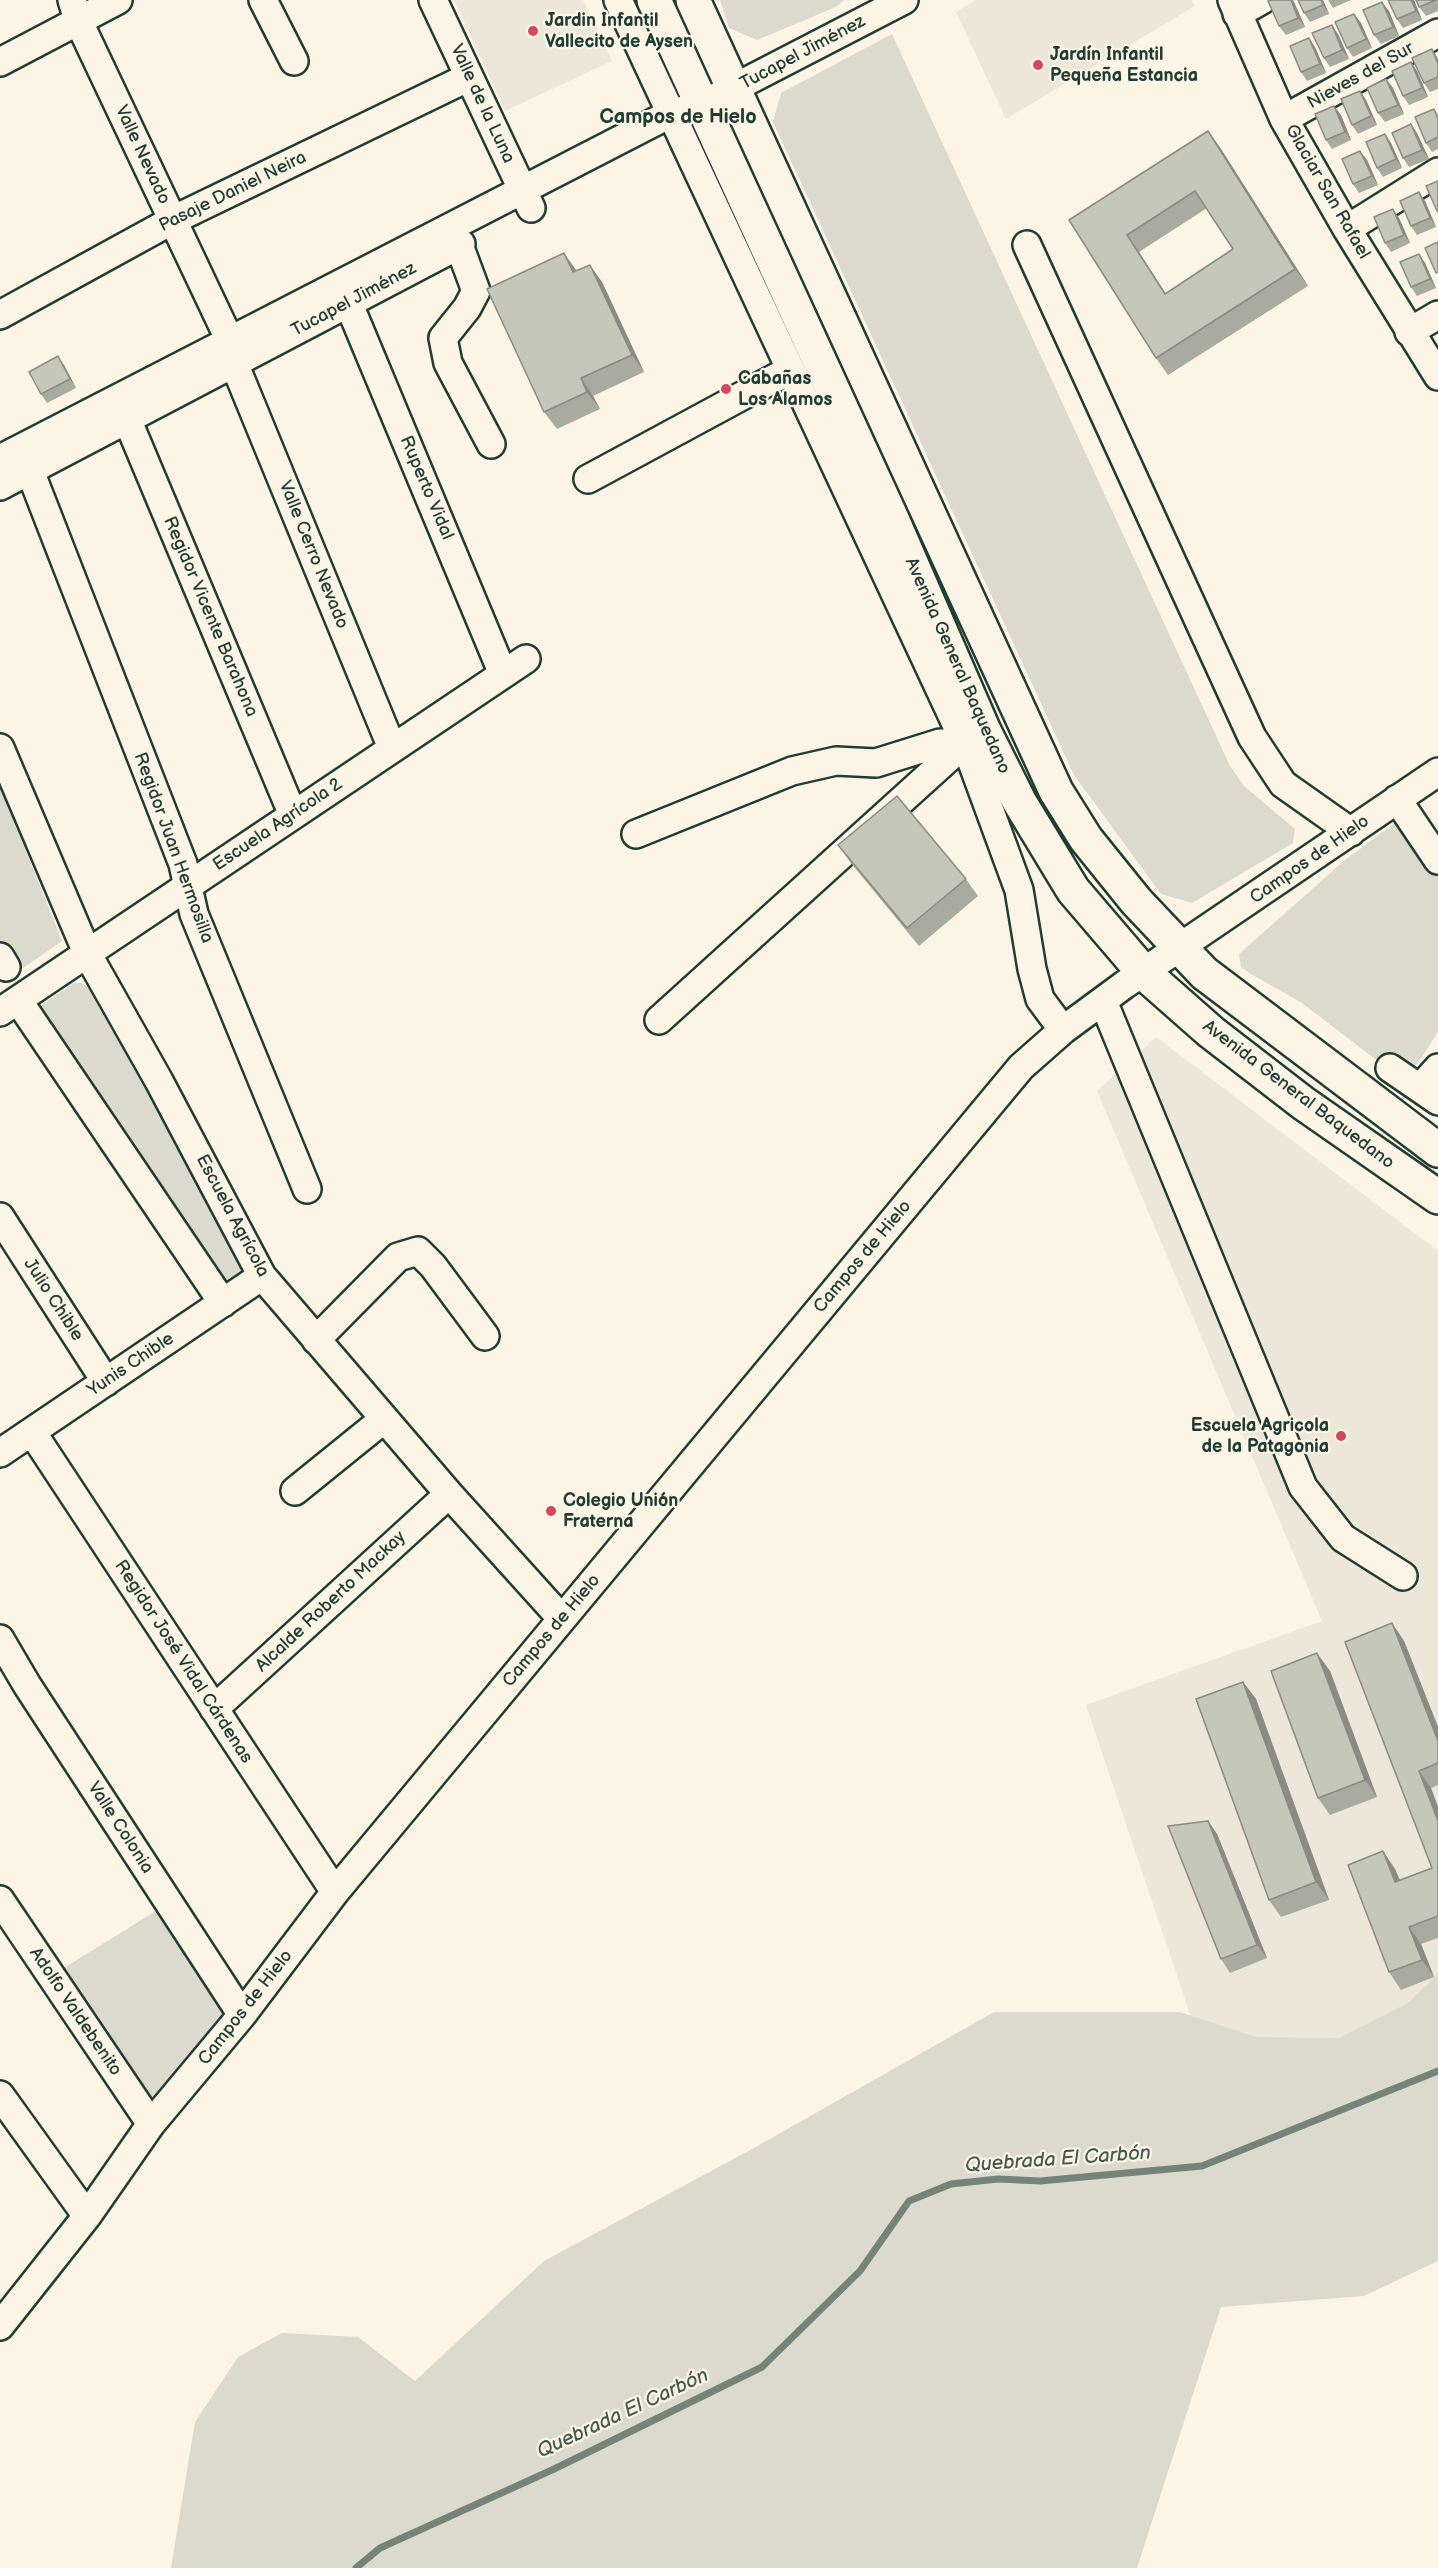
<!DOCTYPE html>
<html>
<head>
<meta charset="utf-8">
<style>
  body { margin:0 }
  canvas { display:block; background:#fcf5e5 }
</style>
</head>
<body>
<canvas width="1438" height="2568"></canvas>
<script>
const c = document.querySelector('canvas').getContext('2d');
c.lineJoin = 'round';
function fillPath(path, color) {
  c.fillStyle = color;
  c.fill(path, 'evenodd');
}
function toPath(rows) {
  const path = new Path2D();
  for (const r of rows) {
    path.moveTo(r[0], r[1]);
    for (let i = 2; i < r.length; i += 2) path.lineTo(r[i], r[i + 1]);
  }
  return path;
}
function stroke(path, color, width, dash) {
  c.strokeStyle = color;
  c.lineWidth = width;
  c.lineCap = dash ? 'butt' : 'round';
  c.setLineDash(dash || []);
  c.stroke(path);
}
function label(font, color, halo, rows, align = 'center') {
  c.font = font + ' "Balsamiq Sans",sans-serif';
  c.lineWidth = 4.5;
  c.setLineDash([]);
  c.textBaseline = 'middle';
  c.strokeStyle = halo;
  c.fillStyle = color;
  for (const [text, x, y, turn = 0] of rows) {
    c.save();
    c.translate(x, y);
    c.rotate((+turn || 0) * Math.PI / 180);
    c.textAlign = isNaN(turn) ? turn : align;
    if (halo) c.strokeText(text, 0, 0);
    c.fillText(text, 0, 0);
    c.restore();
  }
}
const built = toPath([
  [454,0,583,0,612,61,505,111],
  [976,0,1192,0,1195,6,1006,119,956,12],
  [1156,1037,1438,1251,1438,2071,1236,2151,1086,1705,1322,1621,1097,1091]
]);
const green = toPath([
  [720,0,844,0,836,7,757,40,729,28],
  [892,34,1230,766,1243,785,1295,829,1293,843,1192,903,1161,894,1074,775,773,122,781,93],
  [0,786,62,941,19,971,0,943],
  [1400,819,1438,868,1438,1032,1417,1065,1402,1067,1375,1059,1302,1003,1251,974,1241,967,1239,954,1345,860],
  [74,983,82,983,90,989,244,1261,244,1273,231,1284,223,1284,38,1011,43,1004],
  [159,1909,230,2016,151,2112,59,1971],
  [1438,1974,1438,2261,1364,2296,1221,2307,1137,2568,171,2568,195,2422,238,2357,282,2333,358,2337,415,2381,544,2261,752,2149,994,2012,1180,2012,1256,2037,1339,2038,1408,2003]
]);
const stream = toPath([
  [356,2568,380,2548,552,2470,762,2367,860,2271,909,2201,951,2184,998,2179,1040,2181,1202,2166,1438,2071]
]);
const minor = toPath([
  [72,0,78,20,230,341],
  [263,0,294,61],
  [433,0,531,208],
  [618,0,965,743,1019,890,1032,969,1040,999,1063,1030],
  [1232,0,1284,119,1347,229,1438,376],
  [1237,14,1262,0],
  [0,62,118,0],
  [1284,119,1438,33],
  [1347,229,1438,172],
  [459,245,476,291,467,308,443,338,448,363,491,444],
  [1027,245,1252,737,1283,784,1351,832],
  [348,302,503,674],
  [0,315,173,220,469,77],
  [1409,332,1438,315],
  [234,363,392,748],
  [127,419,293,815],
  [0,459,670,114,701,105,732,89,904,0],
  [30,471,183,864,194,914,307,1189],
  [588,479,790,370],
  [0,486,461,244],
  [0,748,88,955,159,1081,262,1276,449,1494,562,1619],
  [1397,799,1438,860],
  [636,834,792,771,836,761,876,763,940,743,965,743],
  [0,957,6,967],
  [18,1000,223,1303],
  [1103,1001,1303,1487,1343,1538,1403,1576],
  [0,1012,526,659],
  [659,1020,965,743],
  [1390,1068,1438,1101],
  [1420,1088,1438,1068],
  [0,1217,106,1382],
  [316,1340,398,1257,418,1251,433,1266,485,1336],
  [32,1432,335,1892],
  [0,1453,262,1276],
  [295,1491,384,1419],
  [0,1639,27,1685,242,2015],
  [214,1709,449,1494],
  [0,1900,151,2124],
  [0,2095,87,2216],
  [0,2326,87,2216,151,2124,242,2015,335,1892,1021,1067,1063,1030,1124,985,1438,772]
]);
const major = toPath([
  [654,0,892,519,984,731,1019,801,1073,890,1144,973,1211,1032,1303,1103,1438,1197],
  [693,0,1056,791,1086,839,1136,901,1204,973,1438,1150]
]);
const wall = toPath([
  [1323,0,1329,14,1310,22,1304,13],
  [1328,0,1351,0,1333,8],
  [1388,0,1414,0,1422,20,1403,28,1397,19],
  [1416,0,1438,0,1438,11,1426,16,1419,7],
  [1294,2,1305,27,1286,35,1279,26],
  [1389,11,1399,36,1381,44,1374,35],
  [1354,14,1361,23,1372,48,1353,57,1347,48],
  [1338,34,1349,59,1330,67,1324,58],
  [1309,38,1315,47,1326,73,1307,81,1301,72],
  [1432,49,1438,59,1438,89,1430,92,1424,83],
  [1411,62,1417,71,1428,97,1409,105,1403,96],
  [1386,79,1393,88,1404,114,1385,122,1378,113],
  [1366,100,1377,125,1358,134,1352,125],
  [1434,109,1438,115,1438,149,1432,152,1426,143],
  [1341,115,1351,140,1332,149,1326,140],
  [1411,124,1417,133,1429,159,1409,167,1403,158],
  [1208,131,1221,149,1308,286,1168,375,1156,358,1069,220],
  [1207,208,1233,249,1165,294,1139,252],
  [1385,134,1391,143,1402,168,1383,177,1377,168],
  [1360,151,1367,160,1378,185,1359,193,1353,184],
  [1425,201,1436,227,1417,235,1411,226],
  [1399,218,1410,243,1391,252,1385,243],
  [1419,254,1425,263,1436,288,1417,296,1411,287],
  [576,271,602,282,644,372,593,396,600,409,557,429,544,412],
  [64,365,76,388,47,403,41,394],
  [838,845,966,879,978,896,919,946,850,862],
  [1392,1623,1404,1641,1438,1727,1438,1785,1431,1788,1438,1807,1438,1938,1421,1944,1434,1977,1401,1990,1389,1972,1395,1869,1400,1880,1432,1868],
  [1330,1671,1377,1797,1330,1815,1318,1798],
  [1243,1682,1256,1699,1329,1900,1281,1917,1269,1900],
  [1208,1821,1217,1834,1267,1958,1230,1973,1221,1959]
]);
const shadedWall = toPath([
  [1291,0,1293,0,1294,2,1305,27,1298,18],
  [1321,0,1323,0,1329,14,1323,5],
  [1411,0,1414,0,1422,20,1416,11],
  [1382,2,1389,11,1399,36,1393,27],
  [1354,14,1361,23,1372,48,1366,39],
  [1332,25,1338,34,1349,59,1342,50],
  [1309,38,1315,47,1326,73,1320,64],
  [1432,49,1438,59,1438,64],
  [1411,62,1417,71,1428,97,1422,88],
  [1386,79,1393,88,1404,114,1398,105],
  [1360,91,1366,100,1377,125,1371,116],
  [1334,106,1341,115,1351,140,1345,132],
  [1411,124,1417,133,1429,159,1422,150],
  [1208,131,1221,149,1308,286,1295,269],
  [1385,134,1391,143,1402,168,1396,159],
  [1360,151,1367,160,1378,185,1372,176],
  [1419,192,1425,201,1436,227,1430,218],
  [1393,209,1399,218,1410,243,1404,235],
  [1127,235,1139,252,1177,311,1165,294],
  [564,253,576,270,585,290,573,272],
  [1419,254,1425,263,1436,288,1430,279],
  [590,265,602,282,644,372,632,355],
  [58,356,64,365,76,388,70,379],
  [581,378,593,396,600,409,587,392],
  [1392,1623,1404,1641,1438,1727,1438,1741],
  [1317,1653,1330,1671,1377,1797,1365,1780],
  [1243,1682,1256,1699,1329,1900,1316,1882],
  [1419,1771,1431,1788,1438,1807,1438,1821],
  [1208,1821,1217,1834,1267,1958,1257,1945],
  [1383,1851,1395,1869,1407,1899,1395,1882],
  [1409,1927,1421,1944,1434,1977,1422,1960]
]);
const building = toPath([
  [1271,0,1291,0,1298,18,1279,26,1268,1,1271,0],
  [1298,0,1321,0,1323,5,1304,13,1298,0],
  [1388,0,1411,0,1416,11,1397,19,1388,0],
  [1416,0,1436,0,1419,7,1416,0],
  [1382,2,1393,27,1374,35,1363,10,1382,2],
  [1354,14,1366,39,1347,48,1335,22,1354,14],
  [1332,25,1342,50,1324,58,1312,33,1332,25],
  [1309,38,1320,64,1301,72,1290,46,1309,38],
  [1432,49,1438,64,1438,77,1424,83,1412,58,1432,49],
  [1411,62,1422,88,1403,96,1392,71,1411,62],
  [1386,79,1398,105,1378,113,1367,88,1386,79],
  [1360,91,1371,116,1352,125,1341,99,1360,91],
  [1334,106,1345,132,1326,140,1315,114,1334,106],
  [1434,109,1438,119,1438,137,1426,143,1415,117,1434,109],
  [1411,124,1422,150,1403,158,1392,133,1411,124],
  [1208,131,1295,269,1156,358,1069,220,1208,131],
  [1195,191,1233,249,1165,294,1127,235,1195,191],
  [1385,134,1396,159,1377,168,1366,142,1385,134],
  [1360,151,1372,176,1353,184,1342,159,1360,151],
  [1438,181,1438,211,1437,211,1426,186,1438,181],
  [1419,192,1430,218,1411,226,1400,201,1419,192],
  [1393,209,1404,235,1385,243,1374,217,1393,209],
  [1438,242,1438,272,1436,273,1425,248,1438,242],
  [564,253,573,272,590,265,632,355,581,378,587,392,544,412,487,289,564,253],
  [1419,254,1430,279,1411,287,1400,262,1419,254],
  [58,356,70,379,41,394,29,372,58,356],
  [897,796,966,879,907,928,838,845,897,796],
  [1392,1623,1438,1741,1438,1763,1419,1771,1438,1821,1438,1916,1409,1927,1422,1960,1389,1972,1348,1865,1383,1851,1395,1882,1432,1868,1345,1642,1392,1623],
  [1317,1653,1365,1780,1318,1798,1271,1671,1317,1653],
  [1243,1682,1316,1882,1269,1900,1196,1699,1243,1682],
  [1208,1821,1257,1945,1221,1959,1168,1826,1208,1821]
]);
const markers = [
  [533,31,6,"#d1495b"],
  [1038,65,6,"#d1495b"],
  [726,389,6,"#d1495b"],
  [1341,1436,6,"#d1495b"],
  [551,1511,6,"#d1495b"]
];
const poiNames = [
  ["Jardin Infantil",545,21],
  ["Vallecito de Aysen",545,42],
  ["Jardín Infantil",1050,55],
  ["Pequeña Estancia",1050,76],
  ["Cabañas",738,379],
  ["Los Alamos",738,400],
  ["Escuela Agricola",1329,1426,"right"],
  ["de la Patagonia",1329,1447,"right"],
  ["Colegio Unión",563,1501],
  ["Fraterna",563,1522]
];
const streetNames = [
  ["Tucapel Jiménez",803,53,-28],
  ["Nieves del Sur",1361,76,-29],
  ["Valle de la Luna",482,104,65],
  ["Valle Nevado",142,155,65],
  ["Pasaje Daniel Neira",233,192,-26],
  ["Glaciar San Rafael",1327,192,60],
  ["Tucapel Jiménez",354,300,-28],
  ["Ruperto Vidal",426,488,67],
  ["Valle Cerro Nevado",313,555,68],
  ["Regidor Vicente Barahona",210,617,67],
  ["Avenida General Baquedano",957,666,66],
  ["Escuela Agrícola 2",278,825,-34],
  ["Regidor Juan Hermosilla",173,848,70],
  ["Campos de Hielo",1310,860,-35],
  ["Avenida General Baquedano",1298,1095,37],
  ["Escuela Agrícola",232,1216,62],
  ["Campos de Hielo",863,1257,-50],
  ["Julio Chible",53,1300,57],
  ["Yunis Chible",131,1365,-34],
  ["Alcalde Roberto Mackay",331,1602,-43],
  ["Campos de Hielo",552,1631,-50],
  ["Regidor José Vidal Cárdenas",183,1662,57],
  ["Valle Colonia",120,1828,57],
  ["Campos de Hielo",246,2008,-52],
  ["Adolfo Valdebenito",75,2012,56]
];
const neighbourhoodNames = [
  ["Campos de Hielo",678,118]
];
const waterNames = [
  ["Quebrada El Carbón",1058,2160,-4],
  ["Quebrada El Carbón",623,2414,-25]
];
fillPath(built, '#ece7d8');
fillPath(green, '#dcdacc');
stroke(stream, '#758479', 7);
stroke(minor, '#1f3d34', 32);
stroke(major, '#1f3d34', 38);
stroke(minor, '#fcf5e5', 27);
stroke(major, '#fcf5e5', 33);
fillPath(wall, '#a9ab9f');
fillPath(shadedWall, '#8a8b82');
fillPath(building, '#c5c7b9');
stroke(building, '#8a8b82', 1.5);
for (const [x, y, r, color] of markers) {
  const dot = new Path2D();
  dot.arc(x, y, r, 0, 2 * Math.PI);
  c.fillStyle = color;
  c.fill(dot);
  stroke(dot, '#fcf5e5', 2);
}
label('bold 18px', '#1f3d34', '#fcf5e5', poiNames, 'left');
label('18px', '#1f3d34', '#fcf5e5', streetNames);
label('bold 20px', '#1f3d34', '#fcf5e5', neighbourhoodNames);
label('italic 20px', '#435a51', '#fcf5e5', waterNames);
</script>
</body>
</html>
